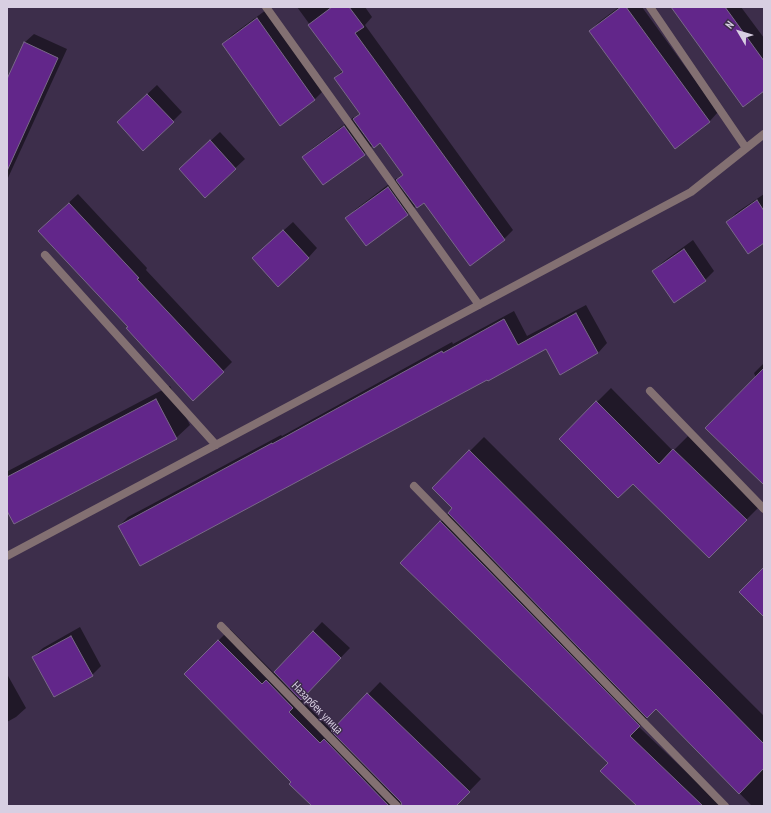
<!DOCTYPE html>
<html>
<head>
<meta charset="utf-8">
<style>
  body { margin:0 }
  #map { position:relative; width:771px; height:813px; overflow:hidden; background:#3d2e4b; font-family:"PT Sans Narrow",sans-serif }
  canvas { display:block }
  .frame { position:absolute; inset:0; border:8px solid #d8cfe2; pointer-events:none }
  .north { position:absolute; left:719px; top:12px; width:40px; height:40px; -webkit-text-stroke:3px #3d2e4b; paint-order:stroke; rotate:308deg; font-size:11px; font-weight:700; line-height:16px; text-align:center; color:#d8cfe2 }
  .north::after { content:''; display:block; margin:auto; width:14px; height:18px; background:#d8cfe2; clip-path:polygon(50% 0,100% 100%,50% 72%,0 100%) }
</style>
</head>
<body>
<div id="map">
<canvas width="771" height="813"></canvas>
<div class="frame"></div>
<div class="north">N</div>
</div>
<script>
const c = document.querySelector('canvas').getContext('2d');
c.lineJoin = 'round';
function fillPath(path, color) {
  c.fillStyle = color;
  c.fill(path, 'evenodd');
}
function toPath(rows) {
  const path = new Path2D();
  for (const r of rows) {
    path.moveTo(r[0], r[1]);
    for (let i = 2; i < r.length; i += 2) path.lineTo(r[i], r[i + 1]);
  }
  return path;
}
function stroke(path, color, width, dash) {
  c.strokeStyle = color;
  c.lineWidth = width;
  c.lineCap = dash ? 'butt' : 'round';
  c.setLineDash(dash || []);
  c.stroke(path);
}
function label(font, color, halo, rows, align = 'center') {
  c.font = font + ' "PT Sans Narrow",sans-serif';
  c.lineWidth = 3;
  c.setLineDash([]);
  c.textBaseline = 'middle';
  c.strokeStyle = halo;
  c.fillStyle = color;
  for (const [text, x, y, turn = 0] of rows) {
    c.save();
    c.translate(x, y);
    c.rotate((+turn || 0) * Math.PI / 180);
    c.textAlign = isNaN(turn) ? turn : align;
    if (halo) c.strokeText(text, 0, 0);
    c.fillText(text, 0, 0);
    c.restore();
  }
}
const shadow = toPath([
  [297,7,365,7,372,17,365,25,513,230,504,239,424,202,416,206,407,214,347,218,356,209,397,178,398,180,404,174,380,142,373,145,364,154,303,157,313,148,354,117,355,119,360,113,335,78,343,70],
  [619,7,642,7,718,112,709,122,590,31,599,22],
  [673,7,741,7,764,38,764,90],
  [266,10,324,90,315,99,280,124,223,44,232,35],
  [34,34,67,49,7,180,7,81,24,43],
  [157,85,182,112,173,121,127,113],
  [220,132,245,159,205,196,190,160],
  [78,194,147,268,146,270,232,362,223,371,48,222],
  [764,194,764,242,727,222,736,213],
  [293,222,317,248,308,258,263,249],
  [693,240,714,271,705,280,654,271,663,262],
  [586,305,607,343,598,353,546,348,487,378,119,526,128,517,281,435,282,436,452,342,453,344,514,311,527,336],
  [764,363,764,484,756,378,754,373],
  [170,386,190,425,176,438,7,509,7,472,8,471],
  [611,388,673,451,688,436,760,506,709,557,633,482,560,439],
  [484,437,764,716,764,806,752,806,656,708,639,727,722,806,638,806,609,763,402,563,454,508,433,488],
  [322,622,350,648,301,699,333,731,380,682,481,779,455,806,313,806,293,782,185,674,230,629,274,673],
  [80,627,101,666,92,675,33,657,43,648],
  [7,674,26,708,16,717,7,722]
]);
const building = toPath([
  [332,7,349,7,364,27,355,33,505,240,470,266,424,203,417,208,396,180,403,175,380,143,374,148,353,119,360,114,334,78,343,72,308,25,332,7],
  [621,7,626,7,710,122,675,149,589,31,621,7],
  [671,7,725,7,764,61,764,91,743,107,671,7],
  [257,18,315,100,280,126,222,44,257,18],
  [24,42,58,58,7,171,7,79,24,42],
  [147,94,174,122,143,151,117,122,147,94],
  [344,126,365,155,323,185,302,157,344,126],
  [210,140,236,169,205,198,179,169,210,140],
  [388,187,408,215,366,246,345,218,388,187],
  [757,200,764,211,764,243,748,254,726,222,757,200],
  [69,203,139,278,137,279,224,372,193,401,126,328,128,327,38,231,69,203],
  [283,230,309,258,278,287,252,258,283,230],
  [684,249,706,281,674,303,652,271,684,249],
  [576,313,598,353,560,375,546,349,488,381,487,380,140,566,118,526,272,443,272,444,442,351,443,353,504,319,518,345,576,313],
  [764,368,764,485,705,428,764,368],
  [156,399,177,439,14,524,7,511,7,477,156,399],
  [596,401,659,464,673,449,747,520,709,558,633,484,618,498,559,439,596,401],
  [469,450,711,690,764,744,764,768,739,794,656,709,647,718,448,513,452,508,432,488,469,450],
  [440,521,640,726,630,736,703,806,637,806,600,771,608,763,400,563,440,521],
  [764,567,764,617,739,592,764,567],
  [313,631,341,658,301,700,274,672,313,631],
  [71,636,93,676,54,697,32,657,71,636],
  [218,640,262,684,266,680,293,708,289,712,320,743,324,739,389,806,312,806,289,784,291,782,184,674,218,640],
  [367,693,470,792,456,806,402,806,401,802,331,731,367,693]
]);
const street = toPath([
  [266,7,479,305],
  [650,7,746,148],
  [45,255,216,445],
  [650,391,764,509],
  [414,486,725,806],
  [7,556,691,192,764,134],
  [221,626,397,806]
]);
const streetNames = [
  ["Назарбек улица",317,708,46]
];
fillPath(shadow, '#0007');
fillPath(building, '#62268a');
stroke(building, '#796889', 1);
stroke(street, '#837072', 8);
label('12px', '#d8cfe2', '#3d2e4b', streetNames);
</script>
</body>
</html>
